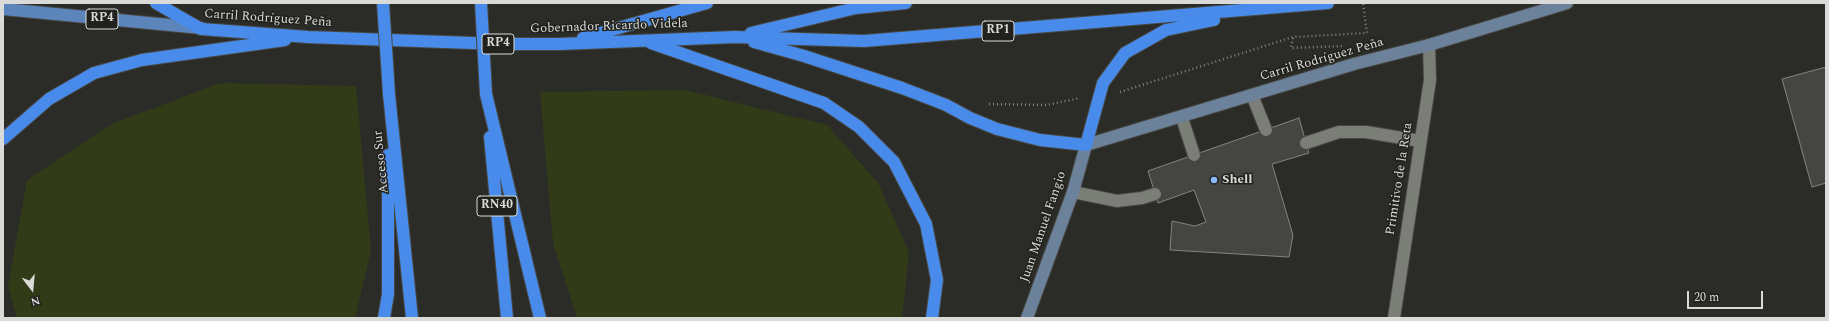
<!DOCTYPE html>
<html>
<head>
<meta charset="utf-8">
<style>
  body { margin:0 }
  #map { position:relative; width:1829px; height:321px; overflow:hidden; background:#2b2c28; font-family:Spectral,serif }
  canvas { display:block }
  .frame { position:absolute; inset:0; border:4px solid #dadbd8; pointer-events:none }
  .north { position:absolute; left:12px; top:269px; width:40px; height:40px; -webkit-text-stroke:3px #21221e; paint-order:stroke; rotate:164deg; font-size:11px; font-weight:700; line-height:16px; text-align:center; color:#dadbd8 }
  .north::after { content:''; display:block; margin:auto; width:14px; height:18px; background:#dadbd8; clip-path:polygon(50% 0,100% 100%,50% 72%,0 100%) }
  .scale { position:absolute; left:1687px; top:291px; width:76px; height:18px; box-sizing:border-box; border:2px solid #dadbd8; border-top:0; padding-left:5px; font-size:12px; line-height:14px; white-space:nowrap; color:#dadbd8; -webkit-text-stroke:3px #21221e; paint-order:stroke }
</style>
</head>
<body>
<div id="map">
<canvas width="1829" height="321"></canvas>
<div class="frame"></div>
<div class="north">N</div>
<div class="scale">20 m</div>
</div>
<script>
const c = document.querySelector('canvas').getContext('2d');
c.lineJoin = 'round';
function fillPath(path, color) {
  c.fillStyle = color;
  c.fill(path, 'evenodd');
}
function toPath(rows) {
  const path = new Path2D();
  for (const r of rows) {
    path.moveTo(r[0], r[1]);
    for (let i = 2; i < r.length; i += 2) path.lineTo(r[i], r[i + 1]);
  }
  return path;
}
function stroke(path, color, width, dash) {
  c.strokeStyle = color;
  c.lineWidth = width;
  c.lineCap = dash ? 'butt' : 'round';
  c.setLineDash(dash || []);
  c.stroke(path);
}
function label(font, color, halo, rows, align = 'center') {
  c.font = font + ' Spectral,serif';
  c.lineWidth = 3;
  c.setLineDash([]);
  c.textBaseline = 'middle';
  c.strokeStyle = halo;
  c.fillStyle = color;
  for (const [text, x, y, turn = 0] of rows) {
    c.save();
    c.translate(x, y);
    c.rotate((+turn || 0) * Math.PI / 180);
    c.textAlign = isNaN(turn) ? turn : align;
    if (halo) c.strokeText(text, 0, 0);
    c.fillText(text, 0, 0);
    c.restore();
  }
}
const green = toPath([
  [220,83,356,86,371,251,355,318,17,318,8,286,27,180,112,124],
  [686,90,827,125,878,183,909,252,902,318,577,318,553,243,540,92]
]);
const building = toPath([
  [1826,67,1826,183,1812,187,1782,79,1826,67],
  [1299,118,1309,153,1272,164,1293,235,1289,257,1170,250,1172,221,1195,226,1206,222,1194,190,1158,203,1148,171,1299,118]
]);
const path = toPath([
  [1293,38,1291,48,1343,46],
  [1120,92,1293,37,1367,33,1363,3],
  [989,104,1047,105,1080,98]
]);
const lane = toPath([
  [1252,95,1266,130],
  [1182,118,1194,155],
  [1306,143,1339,132,1366,132,1420,141],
  [1073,192,1117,201,1142,198,1155,194]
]);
const street = toPath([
  [1394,318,1430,80,1429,45]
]);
const secondary = toPath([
  [1027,318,1073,192,1086,145,1354,64,1429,45,1567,3]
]);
const primary = toPath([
  [3,9,201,28]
]);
const highway = toPath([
  [156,3,201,29,308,37,500,44,560,44,735,37,864,41,1328,3],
  [751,33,856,8,906,3],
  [583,38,707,3],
  [754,42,804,56,902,88,946,105,970,118,997,129,1040,140,1086,145,1103,83,1125,53,1166,30,1214,20],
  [651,43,824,103,859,127,894,162,926,224,937,280,932,318],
  [389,94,412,318],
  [486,94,540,318],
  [490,137,507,318],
  [3,139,49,99,94,73,142,60,285,40],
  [384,318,388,294,388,155]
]);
const highwayBridge = toPath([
  [383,3,389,94],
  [481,3,486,94]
]);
const markers = [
  [1214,180,4,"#8cb9fc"]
];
const shields = [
  [102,19,32],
  [998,31,32],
  [498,44,32],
  [497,206,40]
];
const shieldNames = [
  ["RP4",102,19],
  ["RP1",998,31],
  ["RP4",498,44],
  ["RN40",497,206]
];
const streetNames = [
  ["Carril Rodríguez Peña",268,19,4],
  ["Gobernador Ricardo Videla",609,27,-2],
  ["Carril Rodríguez Peña",1322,60,-16],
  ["Acceso Sur",382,162,-96],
  ["Primitivo de la Reta",1400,179,-81],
  ["Juan Manuel Fangio",1044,227,-71]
];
const poiNames = [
  ["Shell",1222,180]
];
fillPath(green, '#323b18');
fillPath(building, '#454641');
stroke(building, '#83857f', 1);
stroke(lane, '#474844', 14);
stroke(street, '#474844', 14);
stroke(secondary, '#474844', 14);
stroke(primary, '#474844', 14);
stroke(highway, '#474844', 14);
stroke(path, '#838481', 2.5, [1, 3]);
stroke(lane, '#7b7d77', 12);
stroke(street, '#7b7d77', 12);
stroke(secondary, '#6c819a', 12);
stroke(primary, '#5c85bc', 12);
stroke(highway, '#488bea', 12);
stroke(highwayBridge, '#474844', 14, []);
stroke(highwayBridge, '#488bea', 12);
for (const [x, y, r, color] of markers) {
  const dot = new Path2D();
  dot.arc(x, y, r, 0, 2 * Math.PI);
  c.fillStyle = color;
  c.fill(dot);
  stroke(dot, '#21221e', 1.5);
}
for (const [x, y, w] of shields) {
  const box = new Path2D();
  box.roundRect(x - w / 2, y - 10, w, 20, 3);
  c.fillStyle = '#21221e';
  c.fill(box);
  stroke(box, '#dadbd8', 1);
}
label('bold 12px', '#dadbd8', null, shieldNames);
label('13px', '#dadbd8', '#21221e', streetNames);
label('bold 13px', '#dadbd8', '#21221e', poiNames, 'left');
</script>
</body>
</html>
